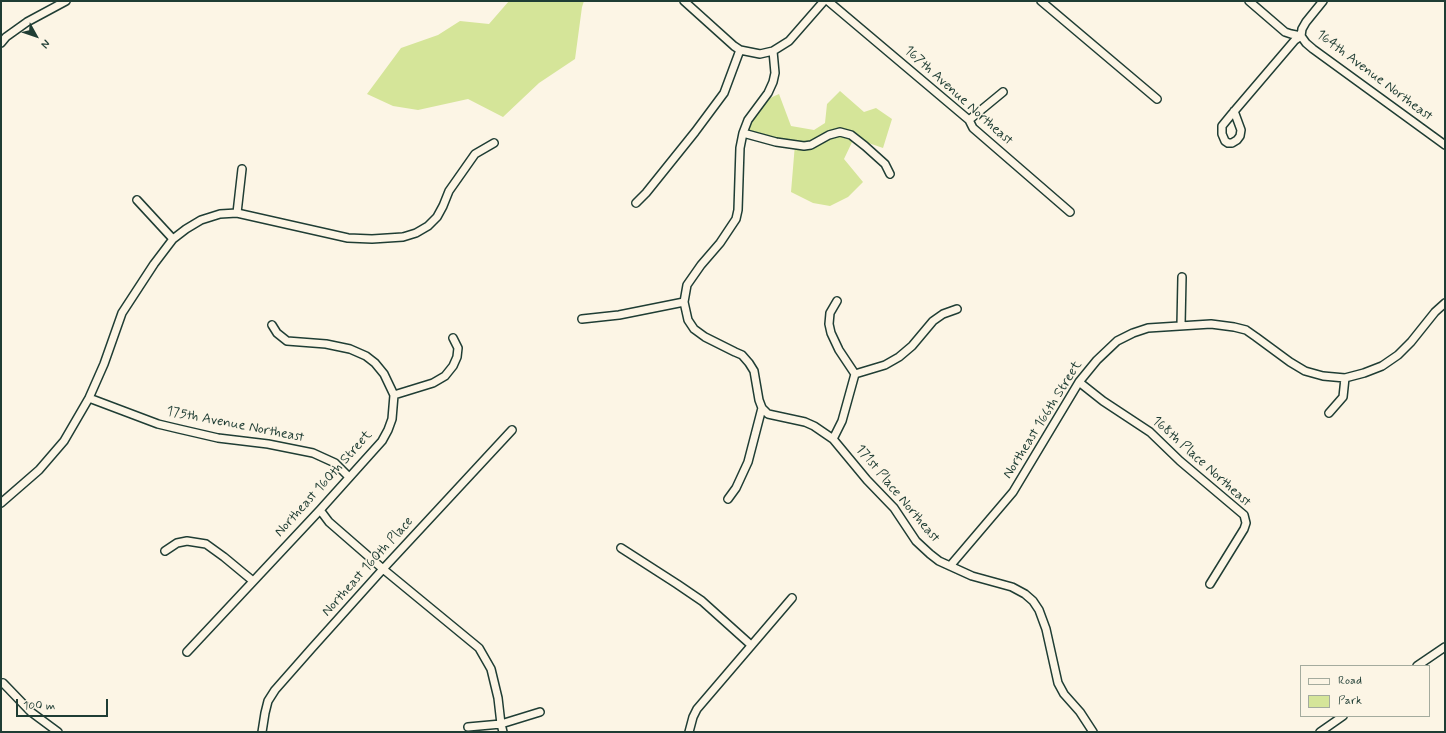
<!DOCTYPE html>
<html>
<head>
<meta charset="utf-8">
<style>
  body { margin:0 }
  #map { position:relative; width:1446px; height:733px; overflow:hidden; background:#fcf5e5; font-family:Mynerve,sans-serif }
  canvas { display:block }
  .frame { position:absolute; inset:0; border:2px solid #1f3d34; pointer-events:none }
  .legend { position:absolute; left:1300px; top:665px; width:130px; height:52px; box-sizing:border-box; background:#fcf5e5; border:1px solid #a4ab9e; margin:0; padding:5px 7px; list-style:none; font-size:12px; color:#1f3d34 }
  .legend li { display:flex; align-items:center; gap:8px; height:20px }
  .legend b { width:20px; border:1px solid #a4ab9e }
  .north { position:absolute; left:16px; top:16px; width:40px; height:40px; -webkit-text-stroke:3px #fcf5e5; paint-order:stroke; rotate:130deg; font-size:11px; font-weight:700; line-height:16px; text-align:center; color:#1f3d34 }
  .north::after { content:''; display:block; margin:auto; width:14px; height:18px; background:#1f3d34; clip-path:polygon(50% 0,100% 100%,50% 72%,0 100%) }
  .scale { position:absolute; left:16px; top:699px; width:92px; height:18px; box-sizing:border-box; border:2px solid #1f3d34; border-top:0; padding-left:5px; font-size:12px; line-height:14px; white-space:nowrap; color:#1f3d34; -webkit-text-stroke:3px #fcf5e5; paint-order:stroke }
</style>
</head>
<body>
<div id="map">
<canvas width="1446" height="733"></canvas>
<div class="frame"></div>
<ul class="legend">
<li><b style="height:5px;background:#fcf5e5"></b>Road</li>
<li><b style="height:11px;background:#d5e599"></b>Park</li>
</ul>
<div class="north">N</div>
<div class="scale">100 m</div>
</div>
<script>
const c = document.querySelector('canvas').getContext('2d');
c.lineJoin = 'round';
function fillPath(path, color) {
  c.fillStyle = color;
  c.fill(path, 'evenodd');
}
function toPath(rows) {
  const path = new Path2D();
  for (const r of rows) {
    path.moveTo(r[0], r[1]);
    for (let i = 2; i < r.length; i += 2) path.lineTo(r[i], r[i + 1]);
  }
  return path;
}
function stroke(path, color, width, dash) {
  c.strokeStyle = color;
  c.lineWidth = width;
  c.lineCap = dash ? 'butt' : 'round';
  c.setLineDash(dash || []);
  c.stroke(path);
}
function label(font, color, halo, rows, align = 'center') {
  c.font = font + ' Mynerve,sans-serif';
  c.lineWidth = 3;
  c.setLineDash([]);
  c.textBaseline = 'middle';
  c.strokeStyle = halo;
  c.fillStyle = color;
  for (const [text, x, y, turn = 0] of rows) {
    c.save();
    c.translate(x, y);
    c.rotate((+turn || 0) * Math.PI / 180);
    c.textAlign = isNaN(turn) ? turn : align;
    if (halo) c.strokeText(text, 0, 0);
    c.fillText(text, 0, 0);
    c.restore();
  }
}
const green = toPath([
  [509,1,584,1,582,7,575,59,539,83,503,117,468,99,418,110,393,106,367,94,401,48,438,35,460,21,489,24],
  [840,91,864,112,876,108,892,119,883,148,854,138,844,159,863,182,848,197,830,206,813,203,791,192,795,144,743,133,761,102,779,94,791,126,814,130,825,123,827,104]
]);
const minor = toPath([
  [684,1,734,46,740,50,760,54,773,51,789,41,824,1],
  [828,1,969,120,973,128,1070,212],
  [1041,1,1157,99],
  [1249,1,1285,32,1291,34,1301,36,1306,43,1313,49,1445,145],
  [1301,36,1302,29,1306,22,1323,1],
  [1,43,6,37,27,22,66,1],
  [773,51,775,73,773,82,768,93,748,120,743,133,740,148,738,210,736,219,720,243,701,265,687,285,684,302,688,320,694,329,705,337,735,352,742,355,749,363,754,371,759,400,762,408,768,414,805,422,814,426,833,439,867,480,894,508,916,541,930,554,939,561,972,576,1012,587,1025,594,1033,601,1039,610,1046,629,1058,683,1064,694,1080,712,1093,732],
  [1234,111,1241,130,1240,136,1237,140,1232,143,1228,143,1225,141,1222,134,1222,126,1231,115,1295,40,1301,36],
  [969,120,1003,92],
  [743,133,776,142,804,146,811,145,829,135,840,132,851,135,865,146,885,164,890,174],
  [137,200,173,239],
  [636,203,646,193,695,132,724,93,740,50],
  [237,213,242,169],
  [837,301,830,313,829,324,831,333,839,350,855,374],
  [582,319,619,315,684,302],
  [272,325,277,333,287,341,326,344,350,349,366,356,375,363,384,374,394,395],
  [1181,325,1182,277],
  [1079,382,1103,401,1150,432,1180,461,1244,515,1246,523,1244,529,1210,584],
  [89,398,158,424,179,429,218,438,268,444,313,453,335,463,349,477],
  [1329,413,1343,397,1345,378],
  [833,439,842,421,855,374,885,365,899,357,912,346,933,321,943,314,957,309],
  [728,499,736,488,748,462,762,408],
  [1,503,39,470,64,441,89,398,104,364,122,313,154,264,173,239,186,229,201,220,220,214,237,213,348,238,372,239,403,237,416,233,428,226,437,217,443,206,449,191,475,154,494,143],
  [320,510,329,522,383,569,479,648,491,669,498,698,501,724,503,732],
  [621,548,677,584,702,601,751,645],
  [165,551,177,543,187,541,206,544,224,557,253,581],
  [950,566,1013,492,1079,382,1097,360,1117,341,1133,333,1148,328,1211,324,1234,327,1246,330,1256,337,1290,362,1305,371,1323,376,1345,378,1364,373,1382,366,1398,355,1411,342,1435,312,1445,303],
  [187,652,320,510,382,441,388,430,392,419,394,395,433,383,445,376,453,366,457,357,458,348,453,338],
  [1417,666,1445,647],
  [3,683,31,712,58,732],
  [468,727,501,724,540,712],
  [262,732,265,713,268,701,275,690,312,648,383,569,512,430],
  [689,732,693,717,697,709,792,598],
  [1320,732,1343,716]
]);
const streetNames = [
  ["164th Avenue Northeast",1374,76,37],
  ["167th Avenue Northeast",958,96,42],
  ["Northeast 166th Street",1043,420,-58],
  ["175th Avenue Northeast",235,425,11],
  ["168th Place Northeast",1201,462,42],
  ["Northeast 160th Street",324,484,-48],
  ["171st Place Northeast",897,494,50],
  ["Northeast 160th Place",368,567,-48]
];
fillPath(green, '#d5e599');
stroke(minor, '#1f3d34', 10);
stroke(minor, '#fcf5e5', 7);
label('14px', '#1f3d34', '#fcf5e5', streetNames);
</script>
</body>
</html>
